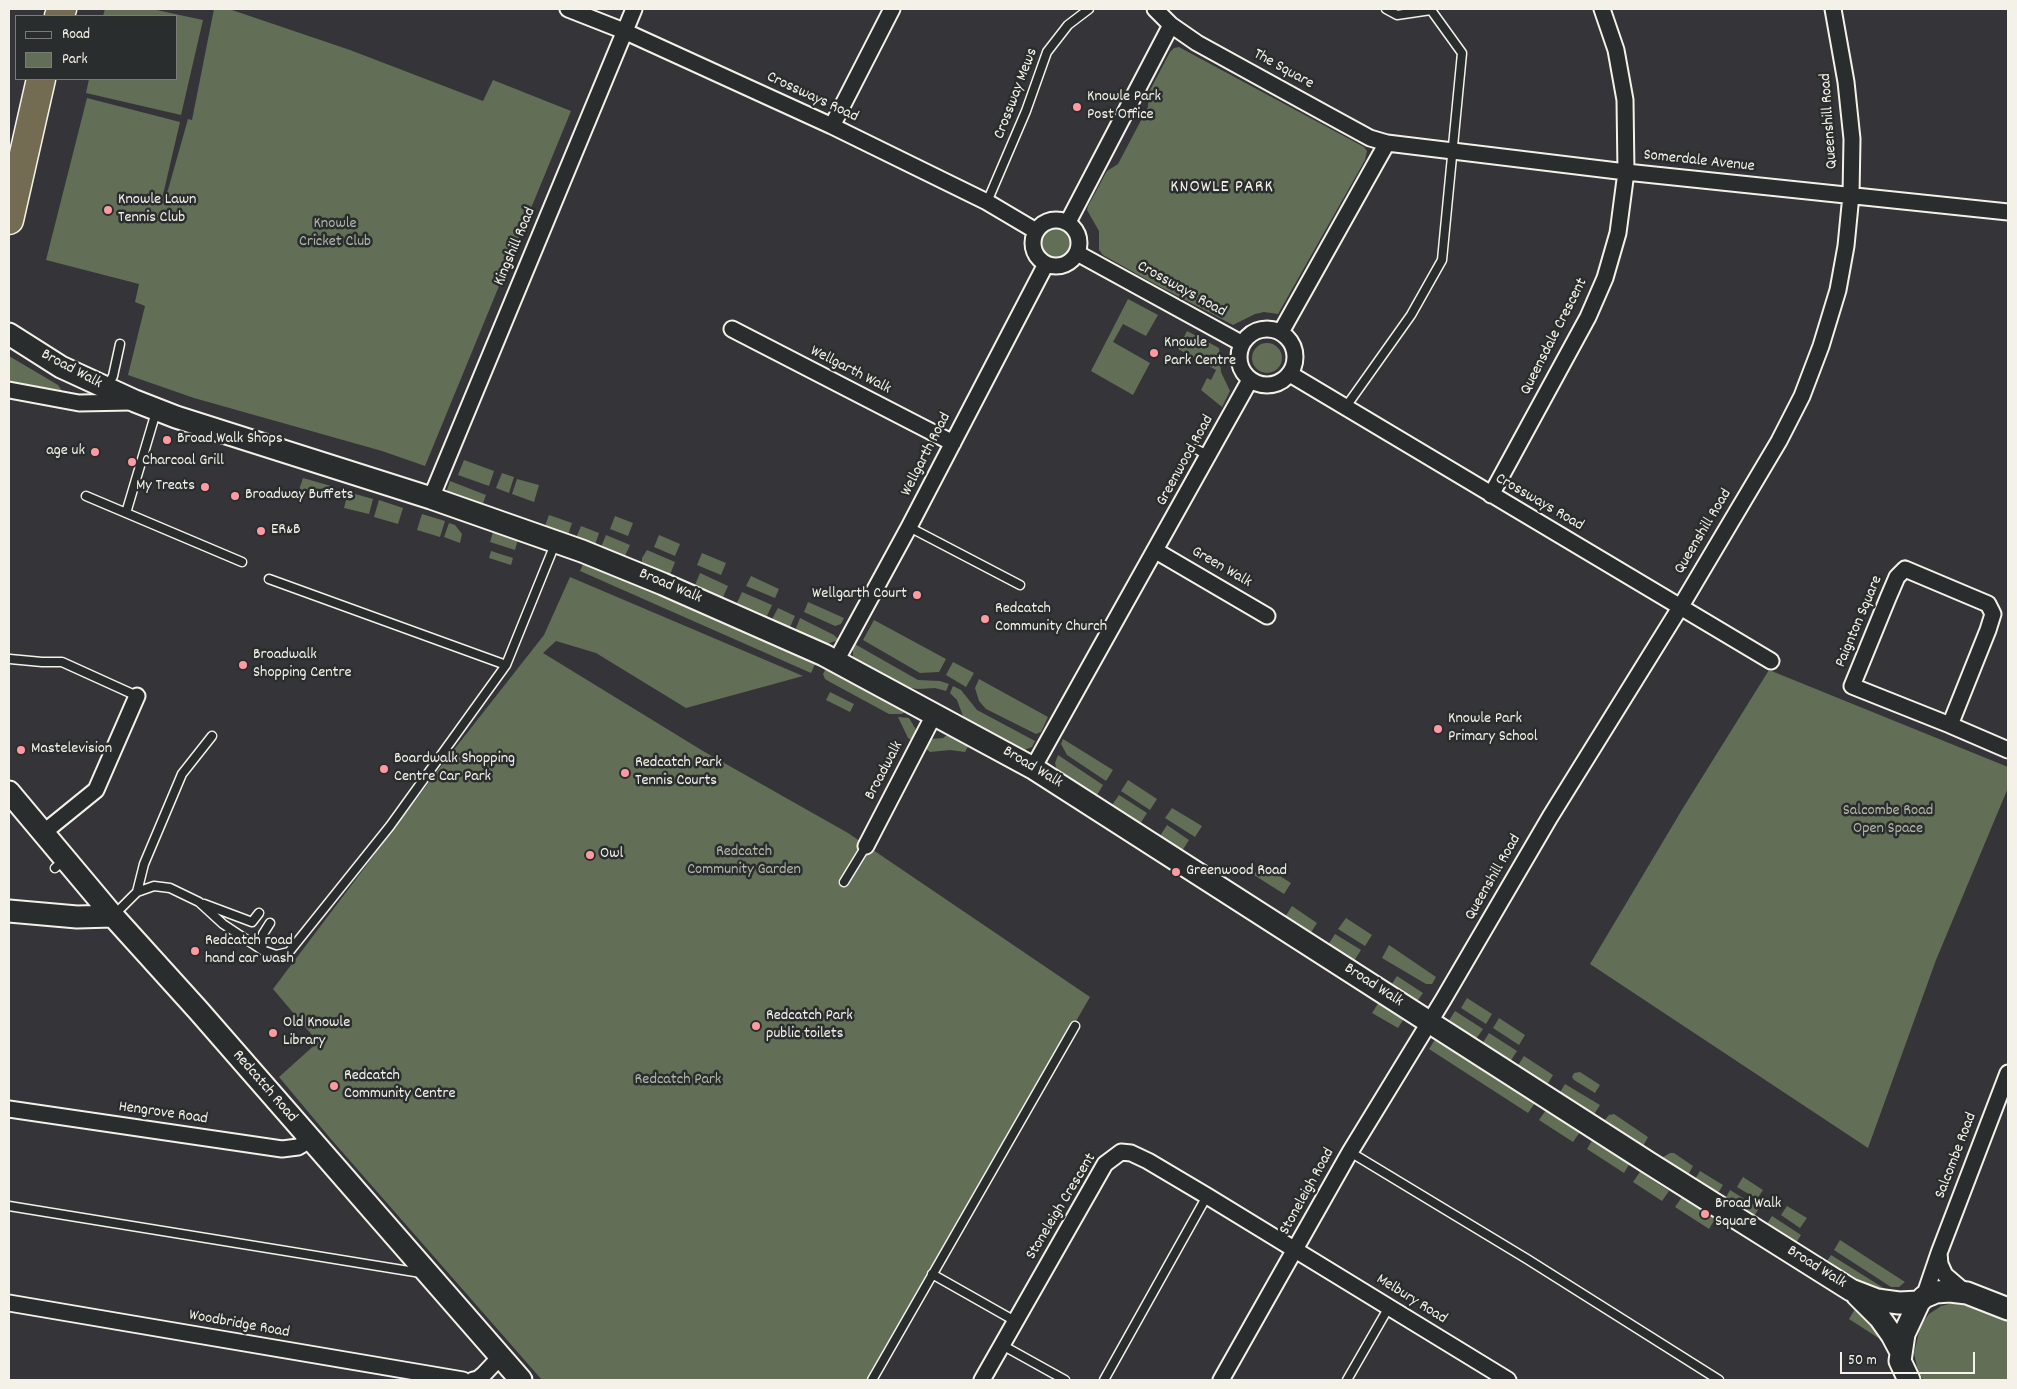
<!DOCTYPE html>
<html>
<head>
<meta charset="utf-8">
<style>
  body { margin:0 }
  #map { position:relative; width:2017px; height:1389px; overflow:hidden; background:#353539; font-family:Dekko,sans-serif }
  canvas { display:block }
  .frame { position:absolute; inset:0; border:10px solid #f4f1e8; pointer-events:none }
  .legend { position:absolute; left:15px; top:15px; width:162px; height:65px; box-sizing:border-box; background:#2a2d2e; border:1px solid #7b7b78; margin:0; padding:6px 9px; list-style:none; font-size:15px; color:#f4f1e8 }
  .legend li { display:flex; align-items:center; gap:10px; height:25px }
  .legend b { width:25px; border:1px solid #7b7b78 }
  .scale { position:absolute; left:1840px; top:1352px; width:135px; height:22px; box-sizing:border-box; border:2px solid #f4f1e8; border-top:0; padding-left:6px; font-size:15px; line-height:18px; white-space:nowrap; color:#f4f1e8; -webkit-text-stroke:4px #2a2d2e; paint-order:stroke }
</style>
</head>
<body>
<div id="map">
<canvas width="2017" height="1389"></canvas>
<div class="frame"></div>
<ul class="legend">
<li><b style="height:6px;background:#2a2d2e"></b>Road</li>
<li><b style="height:14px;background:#626e56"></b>Park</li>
</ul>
<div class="scale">50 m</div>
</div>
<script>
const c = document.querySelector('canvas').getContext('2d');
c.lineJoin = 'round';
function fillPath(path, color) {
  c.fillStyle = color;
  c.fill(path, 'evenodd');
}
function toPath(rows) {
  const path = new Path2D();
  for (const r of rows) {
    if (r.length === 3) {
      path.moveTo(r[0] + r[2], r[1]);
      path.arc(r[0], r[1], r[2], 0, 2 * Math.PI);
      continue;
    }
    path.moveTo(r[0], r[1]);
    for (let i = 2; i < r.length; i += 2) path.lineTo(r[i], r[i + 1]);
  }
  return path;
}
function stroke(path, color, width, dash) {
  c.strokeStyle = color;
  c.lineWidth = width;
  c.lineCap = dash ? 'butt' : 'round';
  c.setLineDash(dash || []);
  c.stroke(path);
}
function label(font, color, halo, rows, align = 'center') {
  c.font = font + ' Dekko,sans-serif';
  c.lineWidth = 5;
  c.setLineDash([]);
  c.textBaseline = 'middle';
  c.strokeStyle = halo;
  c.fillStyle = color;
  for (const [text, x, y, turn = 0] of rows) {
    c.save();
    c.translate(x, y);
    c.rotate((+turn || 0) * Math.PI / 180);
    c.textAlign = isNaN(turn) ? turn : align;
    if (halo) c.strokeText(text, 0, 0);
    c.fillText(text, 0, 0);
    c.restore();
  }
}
const green = toPath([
  [105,9,152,9,203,20,181,115,86,93,89,79,176,79,176,16,103,16],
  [214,9,229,9,350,50,483,101,493,80,571,111,425,466,382,451,194,398,128,375,145,306,135,302,139,284,46,260,87,98,180,122,162,199,168,190,188,119,192,120],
  [1179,47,1364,147,1367,151,1365,160,1278,314,1264,312,1255,314,1233,325,1151,282,1103,255,1099,250,1099,231,1087,210,1088,206,1107,171,1118,164,1148,107,1149,92,1170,52,1174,48],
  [1055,243,16],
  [1128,299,1158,315,1146,336,1123,324,1113,342,1150,363,1133,395,1091,371],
  [1187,331,1219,348,1221,372,1230,391,1222,407,1201,390,1207,378,1211,380,1216,370,1178,349],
  [1267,358,15],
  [9,356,58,385,62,391,60,393,9,384],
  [464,460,494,471,489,486,458,475],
  [502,473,514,477,509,493,496,488],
  [303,478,331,486,328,499,299,490],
  [517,479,539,485,534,502,512,494],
  [450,481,486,495,482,506,451,495,447,490],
  [348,492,373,499,369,514,344,508],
  [379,500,403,508,398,524,374,517],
  [422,514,445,521,440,537,417,530],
  [549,515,572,523,568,535,545,526],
  [615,516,633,523,628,536,610,529],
  [449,523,455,525,462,534,460,543,444,537],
  [581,526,599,533,595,545,576,538],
  [493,532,518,539,515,550,490,542],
  [606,535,630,545,625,556,601,547],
  [659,535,680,544,675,556,654,547],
  [647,550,675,562,670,575,642,563,642,558],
  [491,551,513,558,511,565,489,558],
  [702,553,726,563,721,575,697,565],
  [585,560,816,662,811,673,580,571],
  [700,573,728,586,723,597,695,585],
  [751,576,779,589,775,598,746,586],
  [570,577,803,676,686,708,596,653,556,641,543,653,703,751,848,833,1090,997,868,1380,542,1380,330,1138,279,1077,318,1042,273,989,445,761,544,635],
  [742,592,772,605,767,616,737,603],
  [808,602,844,618,841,624,835,626,804,612],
  [778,608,795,616,790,627,772,619],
  [800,618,834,635,839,640,826,644,797,632,796,628],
  [874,620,946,659,939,672,920,673,863,640],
  [853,643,918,680,940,681,949,684,946,691,935,688,918,689,904,687,853,657],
  [953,662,974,673,966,687,946,675],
  [827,667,906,711,902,714,889,714,830,682,825,679,823,674],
  [1769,670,2008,767,2008,788,1936,960,1868,1148,1590,964,1683,808],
  [979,679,1048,717,1041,732,1036,734,986,709,979,701,975,688],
  [953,686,961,690,977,710,1035,741,1032,747,1024,750,969,721,963,716,957,700,950,693],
  [830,692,854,704,850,712,826,700],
  [898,717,909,718,918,733,914,742,908,738],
  [950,733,970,743,965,752,950,750,930,752,925,748,930,739,943,738],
  [1063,739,1113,770,1106,781,1067,755,1061,744],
  [1058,755,1103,785,1097,795,1057,770,1055,763],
  [1128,780,1157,799,1150,810,1121,791],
  [1119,795,1147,813,1140,824,1112,805],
  [1172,808,1202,826,1195,837,1165,818],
  [1167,825,1189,840,1182,851,1160,836],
  [1261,864,1291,883,1284,894,1254,875],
  [1292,906,1317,923,1310,934,1285,917],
  [1346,918,1372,935,1365,946,1338,929],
  [1335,934,1361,950,1354,961,1328,945],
  [1389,945,1436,977,1432,984,1426,984,1382,958],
  [1397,976,1423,993,1416,1003,1390,987],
  [1467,998,1492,1014,1486,1024,1461,1008],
  [1379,1002,1405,1017,1398,1028,1372,1013],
  [1455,1011,1483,1029,1476,1039,1448,1022],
  [1499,1018,1525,1035,1519,1045,1493,1028],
  [1489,1033,1517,1051,1510,1062,1482,1044],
  [1436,1038,1535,1103,1528,1113,1429,1049],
  [1524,1056,1553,1075,1547,1085,1517,1067],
  [1580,1072,1600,1085,1595,1093,1574,1080,1572,1077,1574,1073],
  [1565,1084,1600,1105,1593,1116,1559,1094],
  [1546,1110,1580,1132,1573,1142,1539,1120],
  [1614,1114,1648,1137,1642,1148,1603,1122,1609,1115],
  [1593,1139,1630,1163,1624,1173,1587,1149],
  [1670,1153,1674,1153,1693,1166,1687,1177,1660,1159],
  [1700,1171,1723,1185,1717,1195,1694,1181],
  [1640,1172,1669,1191,1662,1201,1633,1182],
  [1743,1177,1763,1190,1757,1199,1737,1187],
  [1730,1190,1759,1208,1753,1218,1724,1201],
  [1682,1197,1715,1219,1709,1229,1675,1207],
  [1787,1206,1807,1218,1800,1228,1781,1215],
  [1772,1216,1801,1235,1794,1246,1765,1227],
  [1840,1240,1905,1282,1899,1287,1891,1287,1834,1250],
  [1831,1255,1890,1292,1890,1298,1827,1267,1827,1261],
  [1953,1303,1963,1304,2008,1319,2008,1380,1925,1380,1922,1378,1917,1367,1914,1353,1921,1324,1929,1314,1941,1306],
  [1855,1309,1867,1317,1882,1335,1880,1339,1849,1319]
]);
const lane = toPath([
  [987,202,1026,111,1047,52,1068,25,1089,9],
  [107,387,113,376,120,344],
  [1345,408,1411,315,1442,260,1462,53,1431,10,1397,15,1386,9],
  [1196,449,1209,456],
  [86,496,242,562],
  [126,513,156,412],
  [909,527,1020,585],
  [269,579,506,665],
  [10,659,42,662,62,662,137,696],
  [55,868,64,860],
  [844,882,866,846],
  [137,892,144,864,182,774,212,736],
  [204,904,252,922,259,913],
  [113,916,137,892,154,886,170,888,199,902,223,924,262,950,276,955,289,952,390,826,506,665,555,544],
  [262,950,263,934,270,923],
  [1350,1152,1527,1259,1719,1380],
  [9,1206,421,1273],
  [932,1274,1015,1321],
  [1002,1345,1065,1380],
  [872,1380,1075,1026],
  [1104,1380,1207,1196],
  [1347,1380,1389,1307]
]);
const street = toPath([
  [568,9,624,31,832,126,987,202,1036,231],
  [1155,9,1171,25],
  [832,126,892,9],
  [1387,143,1626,172,2008,212],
  [1056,243,23],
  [1068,222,1171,25,1197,43,1326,114,1370,138,1387,143,1281,332],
  [1077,253,1241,343],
  [1267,357,28],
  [732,329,953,443],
  [1290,374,1771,661],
  [9,390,79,403,131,402],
  [1491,495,1588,317,1605,278,1618,233,1626,172,1625,100,1616,50,1602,9],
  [431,498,634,9],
  [1156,551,1267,616],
  [836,661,909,527,1046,264],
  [1950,725,1852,686,1888,598,1897,577,1905,569,1988,604,1993,614,1988,630,1950,725,2008,750],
  [1033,768,1250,380],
  [43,833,96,790,137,696],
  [866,846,935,713],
  [9,1109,282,1149,298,1147,310,1140],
  [1939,1253,1940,1264,1945,1275,1966,1293],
  [1924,1297,1939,1253,2008,1073],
  [9,1303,463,1380],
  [473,1380,478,1379,484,1374,501,1356],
  [982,1380,1105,1164,1121,1152,1131,1153,1148,1161,1207,1196,1508,1380],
  [1221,1380,1350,1152,1443,1000,1550,817,1681,606,1779,441,1802,396,1821,346,1838,290,1846,246,1851,195,1852,139,1846,82,1833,9]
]);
const secondary = toPath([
  [9,334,61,367,135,401,176,417,431,498,582,551,663,584,824,655,1033,768,1649,1163,1851,1290,1877,1300,1899,1303,1919,1302],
  [9,792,113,916,198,1010,521,1380],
  [9,911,77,917,113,916],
  [1857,1295,1880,1318,1892,1335,1901,1352],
  [1909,1380,1900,1361,1904,1334,1919,1302,1924,1297,1936,1292,1950,1291,1967,1293,2008,1309]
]);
const highway = toPath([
  [59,16,62,9],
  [9,220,41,79]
]);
const markers = [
  [1077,107,5,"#ff9aa2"],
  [108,210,5,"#ff9aa2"],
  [1154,353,5,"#ff9aa2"],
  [167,440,5,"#ff9aa2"],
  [95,452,5,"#ff9aa2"],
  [132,462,5,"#ff9aa2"],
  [205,487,5,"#ff9aa2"],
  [235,496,5,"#ff9aa2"],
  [261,531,5,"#ff9aa2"],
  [917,595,5,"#ff9aa2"],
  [985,619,5,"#ff9aa2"],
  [243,665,5,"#ff9aa2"],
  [1438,729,5,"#ff9aa2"],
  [21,750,5,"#ff9aa2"],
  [384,769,5,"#ff9aa2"],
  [625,773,5,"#ff9aa2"],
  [590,855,5,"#ff9aa2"],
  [1176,872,5,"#ff9aa2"],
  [195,951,5,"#ff9aa2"],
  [756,1026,5,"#ff9aa2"],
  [273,1033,5,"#ff9aa2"],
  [334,1086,5,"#ff9aa2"],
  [1705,1214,5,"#ff9aa2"]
];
const streetNames = [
  ["The Square",1283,70,29],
  ["Crossway Mews",1017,94,-69],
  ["Crossways Road",812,98,25],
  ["Queenshill Road",1830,121,-94],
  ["Somerdale Avenue",1699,162,6],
  ["Kingshill Road",516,247,-67],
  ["Crossways Road",1181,290,29],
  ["Queensdale Crescent",1555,337,-63],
  ["Broad Walk",71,370,28],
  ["Wellgarth Walk",850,371,27],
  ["Wellgarth Road",927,455,-63],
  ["Greenwood Road",1186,461,-61],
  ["Crossways Road",1539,503,30],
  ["Queenshill Road",1704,532,-59],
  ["Green Walk",1221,568,30],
  ["Broad Walk",670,587,23],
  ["Paignton Square",1860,622,-67],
  ["Broad Walk",1032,768,31],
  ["Broadwalk",885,771,-62],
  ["Queenshill Road",1494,878,-60],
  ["Broad Walk",1373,986,33],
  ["Redcatch Road",264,1087,49],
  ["Hengrove Road",163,1114,8],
  ["Salcombe Road",1957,1156,-69],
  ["Stoneleigh Road",1308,1192,-61],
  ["Stoneleigh Crescent",1062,1207,-59],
  ["Broad Walk",1816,1268,32],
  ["Melbury Road",1411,1300,32],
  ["Woodbridge Road",239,1325,10]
];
const poiNames = [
  ["Knowle Park",1087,98],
  ["Post Office",1087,116],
  ["Knowle Lawn",118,201],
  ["Tennis Club",118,219],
  ["Knowle",1164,344],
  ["Park Centre",1164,362],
  ["Broad Walk Shops",177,440],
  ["age uk",85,452,"right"],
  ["Charcoal Grill",142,462],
  ["My Treats",195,487,"right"],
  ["Broadway Buffets",245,496],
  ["ER&B",271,531],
  ["Wellgarth Court",907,595,"right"],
  ["Redcatch",995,610],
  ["Community Church",995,628],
  ["Broadwalk",253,656],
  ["Shopping Centre",253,674],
  ["Knowle Park",1448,720],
  ["Primary School",1448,738],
  ["Mastelevision",31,750],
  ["Boardwalk Shopping",394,760],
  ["Centre Car Park",394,778],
  ["Redcatch Park",635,764],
  ["Tennis Courts",635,782],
  ["Owl",600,855],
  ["Greenwood Road",1186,872],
  ["Redcatch road",205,942],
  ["hand car wash",205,960],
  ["Redcatch Park",766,1017],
  ["public toilets",766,1035],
  ["Old Knowle",283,1024],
  ["Library",283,1042],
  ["Redcatch",344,1077],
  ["Community Centre",344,1095],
  ["Broad Walk",1715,1205],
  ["Square",1715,1223]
];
const parkNames = [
  ["Knowle",335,225],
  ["Cricket Club",335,243],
  ["Salcombe Road",1888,812],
  ["Open Space",1888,830],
  ["Redcatch",744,853],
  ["Community Garden",744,871],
  ["Redcatch Park",678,1081]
];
const neighbourhoodNames = [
  ["KNOWLE PARK",1222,189]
];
fillPath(green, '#626e56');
stroke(lane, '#f4f1e8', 11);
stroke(street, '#f4f1e8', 19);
stroke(secondary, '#f4f1e8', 25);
stroke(highway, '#f4f1e8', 31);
stroke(lane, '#2a2d2e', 8);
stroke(street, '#2a2d2e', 15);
stroke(secondary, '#2a2d2e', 21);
stroke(highway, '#736b52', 28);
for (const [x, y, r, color] of markers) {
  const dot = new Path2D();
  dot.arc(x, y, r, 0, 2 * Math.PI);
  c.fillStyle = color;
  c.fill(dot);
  stroke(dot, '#2a2d2e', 2);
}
label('16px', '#f4f1e8', '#2a2d2e', streetNames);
label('16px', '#f4f1e8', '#2a2d2e', poiNames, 'left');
label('16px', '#b2b6a6', '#2a2d2e', parkNames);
c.letterSpacing = '1px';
label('18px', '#f4f1e8', '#2a2d2e', neighbourhoodNames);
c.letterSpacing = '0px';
</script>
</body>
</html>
